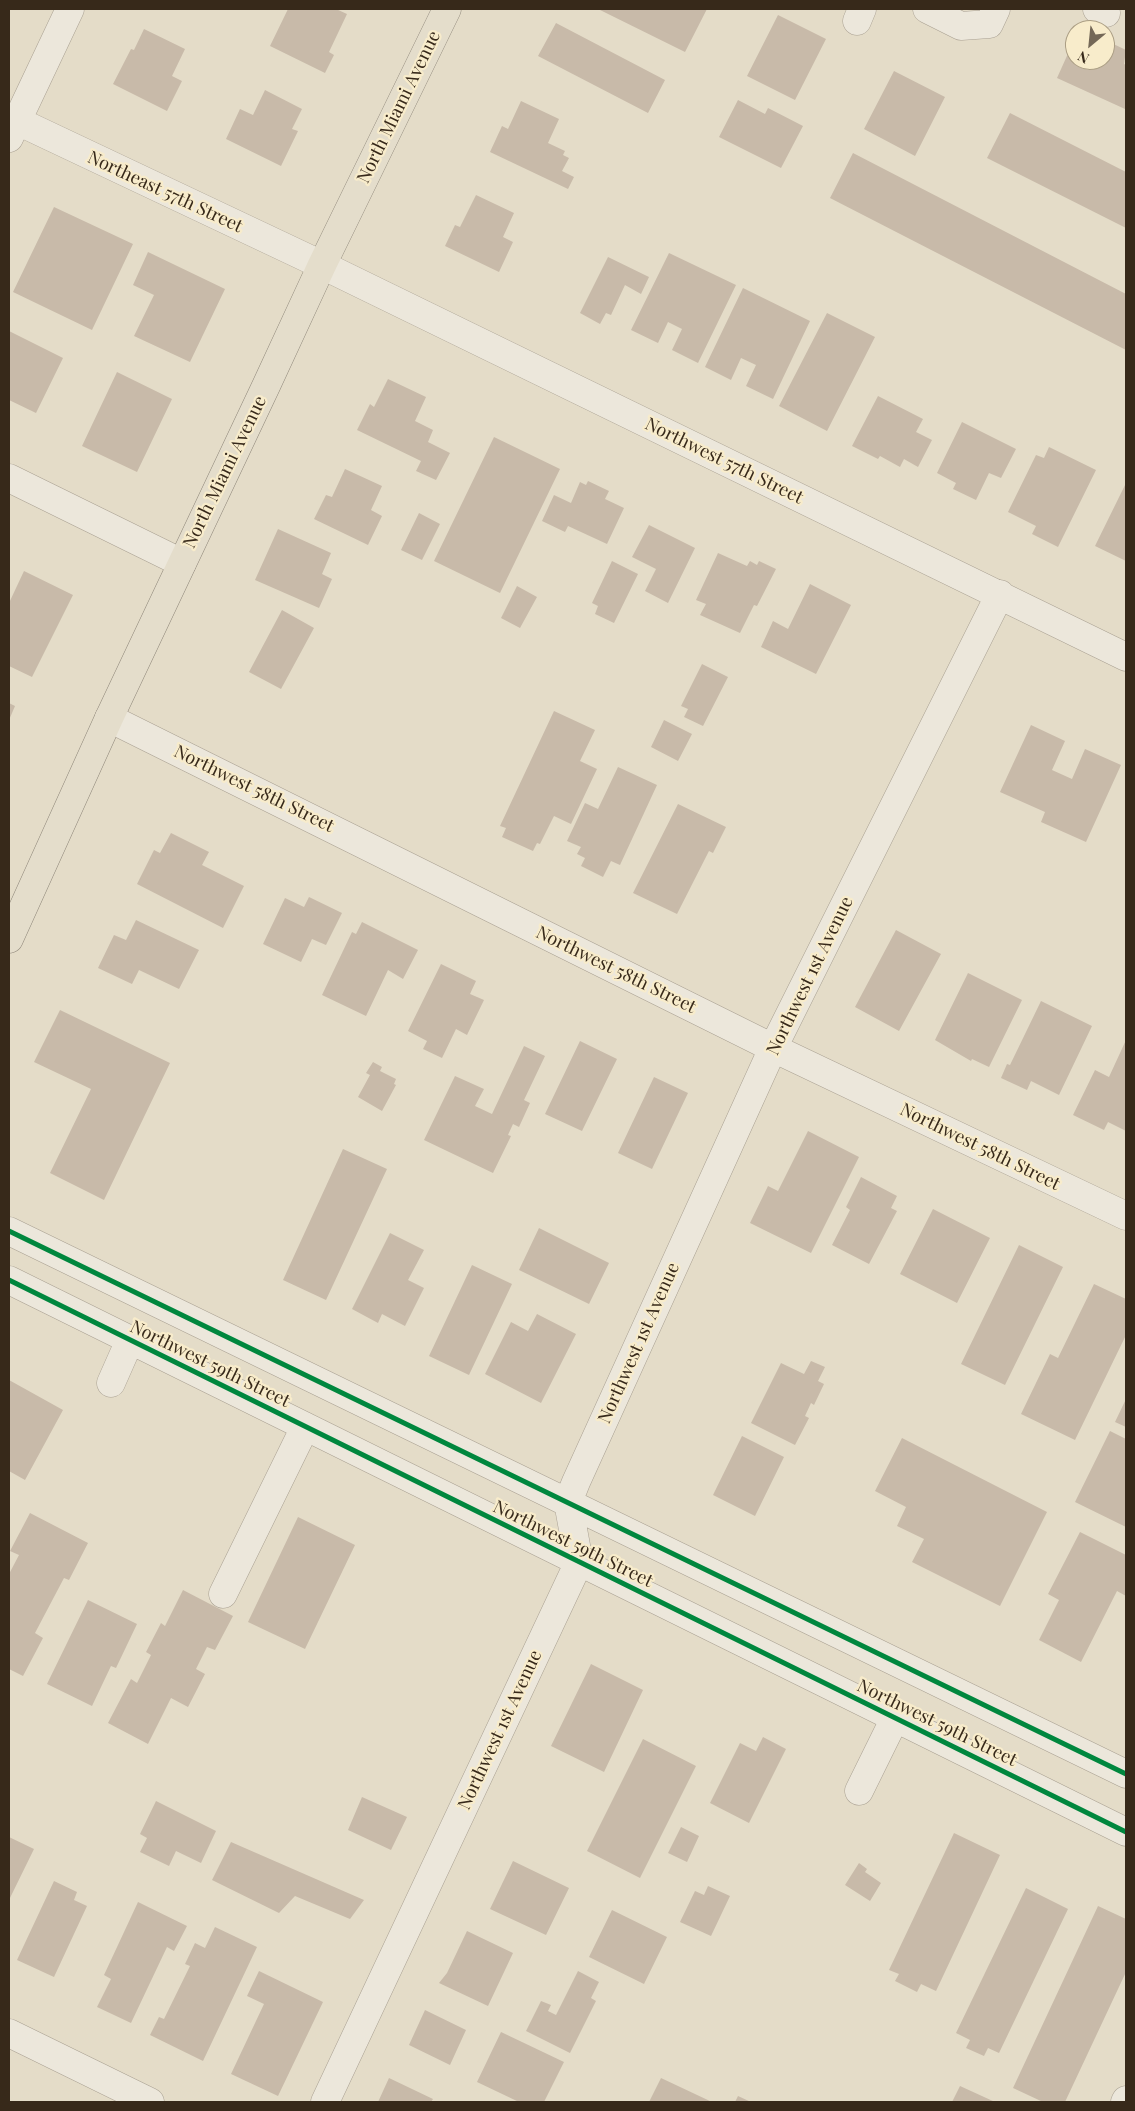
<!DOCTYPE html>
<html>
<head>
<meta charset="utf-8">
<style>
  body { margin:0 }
  #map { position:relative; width:1135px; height:2111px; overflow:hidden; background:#e4dcc8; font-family:"Playfair Display",serif }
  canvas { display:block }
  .frame { position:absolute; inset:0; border:10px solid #37291a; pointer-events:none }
  .north { position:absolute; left:1065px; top:20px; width:50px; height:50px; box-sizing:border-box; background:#f8eccb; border:1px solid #ab9e84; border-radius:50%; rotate:208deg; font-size:14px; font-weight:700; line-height:20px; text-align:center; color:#37291a }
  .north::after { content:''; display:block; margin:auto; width:18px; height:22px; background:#746857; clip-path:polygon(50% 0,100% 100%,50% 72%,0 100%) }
</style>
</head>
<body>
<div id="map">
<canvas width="1135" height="2111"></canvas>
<div class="frame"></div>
<div class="north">N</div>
</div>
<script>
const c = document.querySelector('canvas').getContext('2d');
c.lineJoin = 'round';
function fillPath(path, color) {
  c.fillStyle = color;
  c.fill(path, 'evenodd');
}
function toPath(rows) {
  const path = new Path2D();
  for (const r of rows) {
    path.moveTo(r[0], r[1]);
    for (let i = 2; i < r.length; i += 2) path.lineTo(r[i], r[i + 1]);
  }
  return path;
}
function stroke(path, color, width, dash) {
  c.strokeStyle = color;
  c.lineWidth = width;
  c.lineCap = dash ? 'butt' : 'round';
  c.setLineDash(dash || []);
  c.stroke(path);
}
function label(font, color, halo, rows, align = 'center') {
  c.font = font + ' "Playfair Display",serif';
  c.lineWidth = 4.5;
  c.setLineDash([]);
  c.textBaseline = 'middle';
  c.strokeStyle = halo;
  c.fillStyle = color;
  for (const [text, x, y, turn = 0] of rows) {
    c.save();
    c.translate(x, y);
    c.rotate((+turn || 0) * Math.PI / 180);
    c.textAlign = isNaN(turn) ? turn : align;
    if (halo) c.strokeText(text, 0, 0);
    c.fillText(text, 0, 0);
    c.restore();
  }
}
const building = toPath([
  [288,9,336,9,347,14,329,52,334,55,325,73,270,46],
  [598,9,707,9,685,52],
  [778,15,826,39,795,100,747,76],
  [556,23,665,80,648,113,538,56],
  [144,29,185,49,172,76,182,81,167,111,113,84,131,49,134,50],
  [1075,38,1075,60,1105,60,1105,40,1126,50,1124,64,1126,65,1125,109,1057,78],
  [894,71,945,97,915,156,864,129],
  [265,90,302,109,292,129,298,131,281,166,226,139,240,109,253,115],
  [738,100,765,114,768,108,803,126,781,168,719,137],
  [521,101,559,119,548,143,565,151,563,155,569,158,562,171,574,177,568,189,490,152,502,126,508,129],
  [1010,113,1126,172,1126,228,987,158],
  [853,153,1126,294,1126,350,830,198],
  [476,195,514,213,503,237,513,242,499,272,445,246,455,225,460,227],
  [54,207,133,244,92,330,13,292],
  [148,252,225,289,190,362,134,336,154,295,133,285],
  [669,253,736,285,698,363,672,350,682,329,668,322,658,343,631,330],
  [608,257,649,277,641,294,625,285,611,315,606,313,600,324,580,313],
  [743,288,810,321,773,399,746,386,756,365,741,358,731,380,705,367],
  [827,313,875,337,827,431,779,406],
  [9,331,63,358,36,413,9,400],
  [117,372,172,399,137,472,82,446],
  [388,379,426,397,415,421,433,430,428,442,450,453,436,480,416,471,421,461,357,430,370,404,374,407],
  [878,396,923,419,916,432,932,440,918,467,904,459,900,467,880,456,878,459,852,446],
  [962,422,1016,449,1001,478,989,473,976,500,953,489,956,483,937,473],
  [494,437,560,469,500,593,434,561],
  [1049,447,1096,470,1058,547,1032,534,1036,526,1008,512,1036,455,1044,458],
  [345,469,382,486,371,510,382,516,368,545,314,519,326,495,332,497],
  [588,481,609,491,605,499,624,508,607,544,568,526,565,532,542,521,554,495,571,503,580,482,586,485],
  [1126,483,1126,561,1095,546],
  [419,513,440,524,422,560,401,550],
  [649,525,695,548,668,603,645,591,656,569,632,557],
  [278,529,331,553,322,574,332,579,319,608,255,580],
  [718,553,747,566,750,561,757,565,759,561,776,569,757,606,754,605,740,633,700,615,706,604,696,600],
  [612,561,638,574,614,623,595,614,598,606,592,603],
  [24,571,73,595,32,677,9,666,9,603],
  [810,584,851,605,816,674,761,647,773,621,788,629],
  [517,586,537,597,520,628,501,618],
  [282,610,314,628,281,689,249,672],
  [702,664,728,677,703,726,684,717,688,709,681,706],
  [9,703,15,706,9,720],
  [554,711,595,730,580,761,597,769,571,824,554,816,540,844,537,843,533,851,502,837,506,828,500,826],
  [664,720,692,734,678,761,651,747],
  [1031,725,1065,741,1052,770,1072,779,1085,749,1121,765,1086,842,1041,822,1045,812,1000,792],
  [618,767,657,785,620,865,611,861,603,877,581,866,585,858,577,854,581,847,567,841,585,803,598,809],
  [678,804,726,827,713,853,709,851,677,914,633,893],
  [171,833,209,852,202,865,244,886,223,928,137,884,154,850,160,853],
  [309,897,342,913,326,945,312,939,301,962,263,944,285,898,304,907],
  [136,920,199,950,179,989,139,970,132,984,98,968,114,935,126,940],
  [362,922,418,950,403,979,388,970,366,1016,322,995,352,932,356,934],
  [896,930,941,954,899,1031,855,1007],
  [441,964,476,981,470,994,484,1000,467,1035,456,1029,442,1058,423,1049,427,1041,408,1031],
  [968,973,1022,1000,989,1067,972,1059,971,1061,935,1040],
  [1041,1001,1092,1026,1059,1095,1031,1081,1027,1090,1001,1078,1007,1064,1010,1065],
  [60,1010,170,1063,104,1200,50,1173,91,1089,34,1062],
  [1126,1040,1126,1131,1108,1122,1104,1130,1073,1115,1095,1070,1109,1077],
  [580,1041,617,1059,582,1131,545,1114],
  [524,1046,545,1056,524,1100,530,1103,519,1127,513,1124,508,1135,511,1136,493,1173,424,1140,455,1076,484,1089,475,1106,492,1114],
  [373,1062,382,1067,380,1071,396,1079,394,1084,396,1085,382,1111,358,1097,370,1075,366,1073],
  [654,1077,688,1093,652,1169,618,1153],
  [808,1131,859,1157,811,1253,750,1223,768,1186,778,1191],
  [343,1149,387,1169,326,1300,283,1280],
  [861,1177,897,1196,891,1208,897,1211,869,1264,832,1245,850,1210,846,1207],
  [933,1209,990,1238,957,1303,900,1274],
  [539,1228,609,1263,589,1304,519,1270],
  [390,1233,424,1250,408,1280,424,1288,405,1326,382,1314,378,1323,352,1309],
  [1019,1245,1063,1267,1005,1385,961,1364],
  [472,1265,512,1284,469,1375,429,1356],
  [1094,1284,1126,1299,1126,1335,1075,1440,1021,1414,1050,1354,1058,1358],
  [537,1314,576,1334,541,1403,485,1374,511,1322,528,1331],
  [811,1361,825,1367,818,1381,824,1384,814,1405,811,1403,805,1416,809,1418,795,1445,751,1423,781,1363,804,1374],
  [9,1380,63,1410,25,1480,9,1471],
  [1126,1399,1126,1427,1115,1422],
  [1110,1431,1126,1439,1126,1527,1075,1502],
  [742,1436,784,1457,755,1516,713,1495],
  [902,1438,1047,1512,1000,1606,912,1562,924,1539,897,1526,906,1507,875,1491],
  [30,1513,88,1543,69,1580,64,1578,35,1633,43,1638,23,1676,9,1669,9,1574,19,1555,10,1551],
  [298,1517,355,1545,305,1649,248,1622],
  [1080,1532,1126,1555,1126,1596,1117,1591,1081,1662,1039,1640,1059,1600,1048,1594],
  [183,1590,233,1616,215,1650,207,1647,196,1669,205,1674,188,1707,171,1698,148,1744,108,1723,131,1679,137,1683,151,1655,146,1652,161,1623,165,1626],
  [88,1600,137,1624,116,1668,111,1666,92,1706,47,1684],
  [591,1664,643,1690,604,1772,551,1746],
  [763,1737,786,1749,749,1823,710,1803,740,1743,756,1751],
  [643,1739,696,1766,640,1878,587,1851],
  [362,1797,407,1817,391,1850,348,1830],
  [156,1801,216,1831,201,1863,176,1851,169,1866,140,1852,147,1838,140,1834],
  [681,1827,699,1836,687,1862,668,1853],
  [954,1833,1000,1855,936,1991,921,1984,917,1992,895,1981,899,1974,889,1970],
  [9,1837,34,1849,9,1900],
  [231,1842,364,1900,350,1919,295,1896,279,1913,212,1880],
  [513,1861,569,1888,546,1935,490,1909],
  [859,1863,867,1869,865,1872,881,1883,870,1901,845,1885],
  [54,1881,77,1892,74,1900,87,1906,54,1977,17,1960],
  [708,1886,730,1896,711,1936,680,1922,695,1891,704,1895],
  [1026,1888,1068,1909,999,2053,988,2048,984,2056,966,2048,970,2040,956,2033],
  [138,1902,187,1926,174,1951,167,1947,131,2023,97,2007,111,1979,104,1975],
  [1098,1906,1126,1919,1126,1972,1065,2102,1043,2102,1013,2088],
  [612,1910,667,1937,644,1984,589,1957],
  [215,1927,257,1947,203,2061,150,2035,159,2017,164,2019,190,1966,185,1964,195,1943,205,1948],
  [467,1931,513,1953,488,2006,439,1983,447,1973],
  [259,1971,323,2002,278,2096,231,2074,264,2004,247,1996],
  [578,1971,599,1982,591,1998,596,2001,570,2053,526,2031,541,2001,551,2005,548,2011,556,2015],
  [425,2010,466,2030,450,2065,409,2045],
  [501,2032,564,2062,544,2102,519,2102,477,2082],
  [389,2078,433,2099,431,2102,378,2102],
  [661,2078,712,2102,649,2102],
  [960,2086,995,2102,952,2102],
  [738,2096,751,2102,735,2102]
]);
const minor = toPath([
  [927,9,961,26,989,24,996,9],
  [1097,9,1106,13],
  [857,21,862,9],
  [9,117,322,265,1126,657],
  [9,138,70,9],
  [9,478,182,563],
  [109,718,773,1048,1126,1216],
  [9,1231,1126,1774],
  [9,1280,1126,1832],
  [111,1383,130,1340],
  [223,1594,305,1427],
  [859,1791,895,1718],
  [9,2033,150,2102],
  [325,2102,579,1562,568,1502,576,1482,773,1048,1000,594],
  [1125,2102,1126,2100]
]);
const major = toPath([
  [9,939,109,718,266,386,322,265,447,9]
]);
const cycleway = toPath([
  [9,1231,1126,1774],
  [9,1280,1126,1832]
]);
const streetNames = [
  ["North Miami Avenue",399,107,-64],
  ["Northeast 57th Street",165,192,25],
  ["Northwest 57th Street",724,461,26],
  ["North Miami Avenue",225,472,-64],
  ["Northwest 58th Street",254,789,26],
  ["Northwest 58th Street",616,970,26],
  ["Northwest 1st Avenue",810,976,-64],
  ["Northwest 58th Street",980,1147,26],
  ["Northwest 1st Avenue",639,1343,-66],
  ["Northwest 59th Street",210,1364,26],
  ["Northwest 59th Street",573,1544,26],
  ["Northwest 59th Street",937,1723,26],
  ["Northwest 1st Avenue",500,1730,-65]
];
fillPath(building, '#c8baa9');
stroke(minor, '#a9a092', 29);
stroke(major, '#8e8679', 29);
stroke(minor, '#ece7db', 28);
stroke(major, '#e4ddcb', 28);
stroke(cycleway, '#00873e', 5);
label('18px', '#37291a', '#f8eccb', streetNames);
</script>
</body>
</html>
